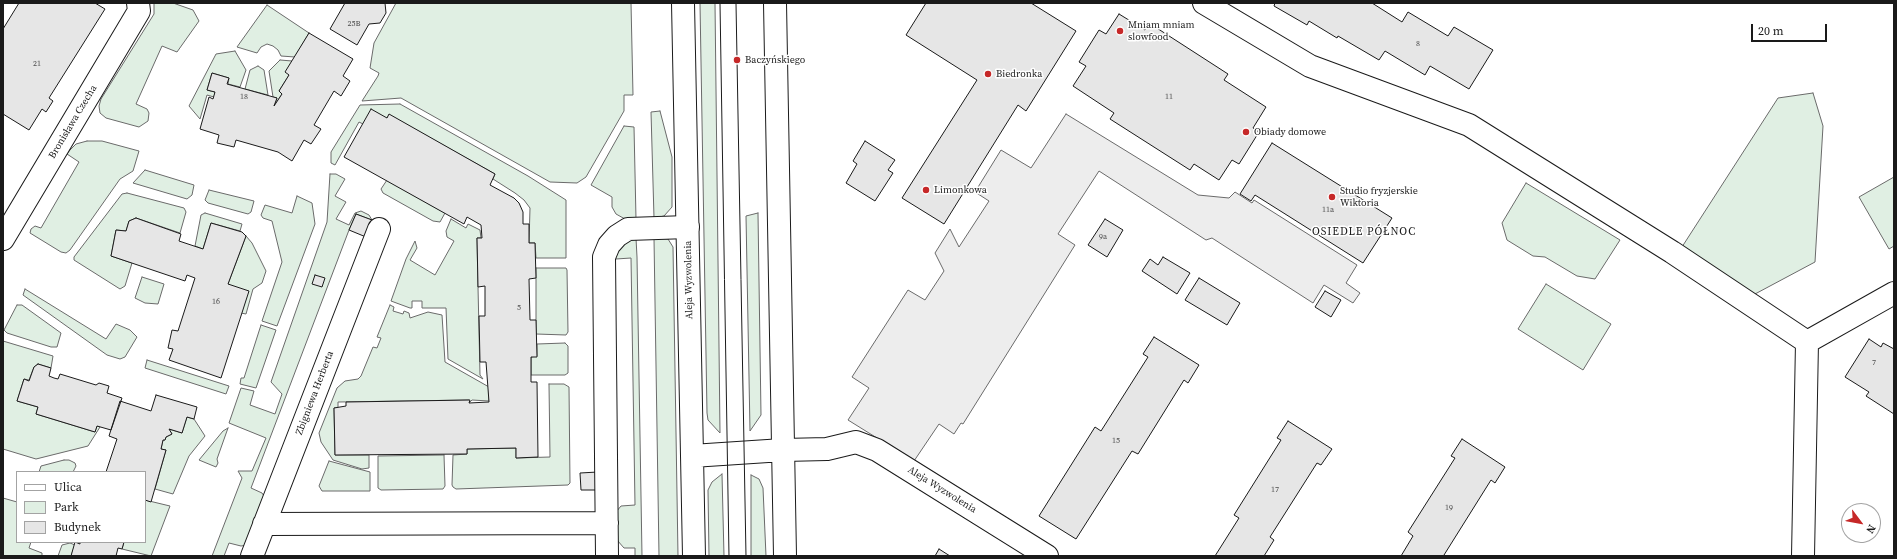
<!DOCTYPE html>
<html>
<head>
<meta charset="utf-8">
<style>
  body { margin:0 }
  #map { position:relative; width:1897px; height:559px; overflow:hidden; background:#fff; font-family:"Source Serif 4",serif }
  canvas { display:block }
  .frame { position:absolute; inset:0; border:4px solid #1a1a1a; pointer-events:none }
  .legend { position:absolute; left:16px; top:471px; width:130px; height:72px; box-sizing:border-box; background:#fff; border:1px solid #a3a3a3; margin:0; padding:5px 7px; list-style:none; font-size:12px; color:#1a1a1a }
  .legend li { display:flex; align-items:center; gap:8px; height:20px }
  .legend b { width:20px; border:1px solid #a3a3a3 }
  .north { position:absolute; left:1841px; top:503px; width:40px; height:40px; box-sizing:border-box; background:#fff; border:1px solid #a3a3a3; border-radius:50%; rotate:122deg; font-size:11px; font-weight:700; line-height:16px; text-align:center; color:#1a1a1a }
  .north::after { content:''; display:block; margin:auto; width:14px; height:18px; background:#c62828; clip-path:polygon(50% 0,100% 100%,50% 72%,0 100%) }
  .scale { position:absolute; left:1751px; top:24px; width:76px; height:18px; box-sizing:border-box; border:2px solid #1a1a1a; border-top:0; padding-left:5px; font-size:12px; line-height:14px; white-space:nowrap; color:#1a1a1a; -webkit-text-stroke:3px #fff; paint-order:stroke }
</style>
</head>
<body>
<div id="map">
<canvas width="1897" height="559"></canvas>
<div class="frame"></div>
<ul class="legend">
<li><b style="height:5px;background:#fff"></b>Ulica</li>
<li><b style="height:11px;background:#e0efe3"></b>Park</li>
<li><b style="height:11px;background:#e6e6e6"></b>Budynek</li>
</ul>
<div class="north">N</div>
<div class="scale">20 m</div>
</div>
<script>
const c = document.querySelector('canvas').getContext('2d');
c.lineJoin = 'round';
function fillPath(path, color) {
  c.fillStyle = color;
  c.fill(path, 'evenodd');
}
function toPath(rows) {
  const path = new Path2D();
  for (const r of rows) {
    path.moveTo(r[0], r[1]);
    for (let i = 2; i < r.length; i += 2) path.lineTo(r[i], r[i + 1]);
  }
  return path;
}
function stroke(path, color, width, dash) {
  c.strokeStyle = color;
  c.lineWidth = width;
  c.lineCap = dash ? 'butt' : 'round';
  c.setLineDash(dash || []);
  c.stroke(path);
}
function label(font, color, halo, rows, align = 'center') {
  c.font = font + ' "Source Serif 4",serif';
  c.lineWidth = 3;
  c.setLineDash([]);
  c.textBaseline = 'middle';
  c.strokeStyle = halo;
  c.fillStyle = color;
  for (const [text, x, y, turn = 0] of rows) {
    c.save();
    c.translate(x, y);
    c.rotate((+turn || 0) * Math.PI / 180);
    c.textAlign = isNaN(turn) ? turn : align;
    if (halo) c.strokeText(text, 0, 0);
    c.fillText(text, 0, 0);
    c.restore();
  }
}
const green = toPath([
  [154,3,173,3,193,10,199,21,177,52,162,46,136,104,147,109,149,113,148,121,139,127,106,118,100,113,99,106,101,99,154,14,154,3],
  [396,3,631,3,633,95,624,95,624,111,586,177,577,183,550,182,401,98,362,101,378,76,379,73,370,68,374,43,396,3],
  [700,3,715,3,720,433,708,420,707,413,700,3],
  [267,5,309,33,295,57,281,56,278,50,273,46,267,44,261,47,257,53,237,47,267,5],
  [235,51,246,70,240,87,228,84,229,78,212,73,207,90,215,92,214,97,207,95,200,119,189,106,216,54,235,51],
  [280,60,292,61,289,75,279,91,282,94,274,106,277,98,273,97,269,71,280,60],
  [258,66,264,70,268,95,245,89,250,70,258,66],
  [1813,93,1823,126,1815,262,1755,294,1680,250,1778,98,1813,93],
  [400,104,528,176,566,200,566,258,536,258,535,243,529,243,530,208,524,200,515,193,493,179,495,174,389,115,387,118,363,124,359,122,335,165,331,163,331,152,360,105,400,104],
  [660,111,672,157,672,207,664,216,654,218,651,112,660,111],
  [624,126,634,127,636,219,625,219,616,214,612,207,612,197,591,185,624,126],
  [87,141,102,141,139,151,133,171,120,179,70,250,66,253,61,252,30,233,31,229,35,226,41,228,79,162,67,154,70,150,76,144,87,141],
  [145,170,194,185,192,195,187,199,133,183,145,170],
  [330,174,336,174,345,179,335,196,346,202,336,219,349,225,355,213,361,211,369,215,372,220,356,214,349,230,251,488,262,493,266,499,248,545,241,546,229,543,224,556,212,556,242,478,238,471,252,471,266,438,229,423,241,388,254,391,250,405,275,414,282,394,271,382,327,222,330,174],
  [1894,177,1894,246,1889,249,1859,197,1894,177],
  [387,180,445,213,440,222,433,221,383,193,381,189,387,180],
  [1526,183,1620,240,1595,279,1577,276,1545,257,1533,256,1507,240,1502,223,1526,183],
  [209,190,254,201,251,212,248,214,208,203,205,200,209,190],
  [127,193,184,208,186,212,180,233,136,218,129,221,126,231,116,230,111,256,132,263,125,286,120,289,74,260,74,257,122,194,127,193],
  [297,196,312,203,315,224,277,326,262,321,282,262,272,221,263,218,261,215,265,205,292,213,297,196],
  [205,213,242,224,240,231,211,223,203,249,195,246,201,215,205,213],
  [758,213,761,415,750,431,746,216,758,213],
  [451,219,466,228,468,224,480,230,481,238,477,238,478,287,480,375,483,379,448,359,446,308,422,308,422,301,412,301,412,308,410,308,391,301,406,259,415,241,417,248,410,260,435,275,454,241,447,237,446,231,451,219],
  [246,236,252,243,266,271,262,283,253,289,246,314,241,313,228,284,246,236],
  [636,238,637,257,642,556,635,556,635,548,624,548,617,540,616,512,621,506,635,505,631,258,616,259,612,252,620,242,636,238],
  [654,238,668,239,673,247,678,556,659,556,654,238],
  [536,268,566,268,567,270,568,332,566,335,536,334,536,268],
  [142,277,164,284,158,304,145,303,135,298,142,277],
  [1546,284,1611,324,1583,370,1518,329,1546,284],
  [25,289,106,339,116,324,130,330,137,337,125,357,120,359,107,355,23,295,25,289],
  [17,305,22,305,61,333,57,347,51,347,7,333,4,330,17,305],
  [390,305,394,307,393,311,403,314,404,311,409,313,410,318,428,312,442,315,445,362,489,387,489,401,472,400,469,403,469,400,338,402,338,408,334,408,335,455,369,455,369,468,362,469,333,460,321,442,319,433,337,388,345,381,358,379,361,376,373,347,377,348,381,338,377,337,390,305],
  [261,325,276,330,256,388,240,384,241,378,244,378,261,325],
  [3,341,53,356,51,368,38,364,34,367,29,380,24,379,17,401,38,407,36,414,95,432,97,426,100,427,88,446,36,459,3,449,3,341],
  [565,343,568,346,568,373,565,375,531,375,531,357,537,356,537,344,565,343],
  [147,360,229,386,226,394,145,368,147,360],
  [549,384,564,384,569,387,570,483,568,485,456,489,453,487,452,485,453,455,467,454,467,449,516,448,516,458,550,457,549,384],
  [187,417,194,419,205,436,189,456,173,494,155,489,166,450,161,449,163,440,165,440,166,437,172,434,169,429,182,433,187,417],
  [228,428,217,459,218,463,216,467,199,460,223,431,228,428],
  [444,455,445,486,443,489,381,490,378,488,378,456,444,455],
  [64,460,69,460,75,463,76,466,73,472,39,472,41,466,64,460],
  [329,461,370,472,370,491,322,491,319,486,329,461],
  [722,474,724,556,709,556,708,490,712,482,722,474],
  [751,475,759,479,763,488,766,556,751,556,751,475],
  [3,498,17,502,17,542,31,542,29,548,42,553,42,556,3,556,3,498],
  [145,500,170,506,151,556,122,549,124,542,145,542,145,500],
  [70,543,75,545,71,556,58,556,62,545,70,543]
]);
const parking = toPath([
  [1066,114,1198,195,1229,198,1235,192,1252,203,1254,200,1357,265,1346,283,1360,293,1353,303,1324,285,1313,303,1212,238,1206,240,1099,171,1058,234,1075,245,963,424,961,423,954,434,939,424,914,461,848,420,869,388,852,377,908,290,925,300,944,271,935,253,950,229,959,247,989,201,975,192,1001,150,1031,168,1066,114]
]);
const building = toPath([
  [19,3,95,3,105,9,49,98,53,101,46,112,42,109,29,130,3,114,3,29,19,3],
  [345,3,385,3,386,13,380,23,369,24,357,45,330,29,345,3],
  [926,3,1031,3,1076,31,1026,111,1018,105,944,224,902,198,977,80,906,35,926,3],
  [1275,3,1372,3,1402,22,1408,12,1448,36,1454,27,1493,50,1469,89,1430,66,1425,75,1385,51,1379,60,1338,36,1337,38,1309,21,1307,25,1274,6,1275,3],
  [1119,14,1145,30,1149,23,1228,74,1224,80,1266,107,1253,128,1259,132,1239,164,1232,160,1219,180,1194,164,1190,170,1110,119,1114,113,1073,86,1086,66,1079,62,1099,30,1106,34,1119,14],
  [309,33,353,59,343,76,350,81,341,96,334,91,314,125,321,129,311,144,304,140,292,161,278,152,236,140,234,147,217,143,219,135,200,129,209,97,213,99,215,92,207,90,212,73,229,78,227,84,277,98,274,106,282,94,279,91,289,75,285,72,309,33],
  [371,109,387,118,389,114,495,174,490,185,514,198,519,203,523,212,523,224,529,224,529,243,535,243,536,278,529,279,530,320,536,320,537,357,531,357,531,382,537,382,538,457,516,458,516,448,467,449,467,454,335,455,334,408,346,406,346,402,470,400,469,403,489,402,486,362,480,362,479,316,485,316,485,286,478,287,477,238,482,238,481,225,467,217,464,224,344,157,371,109],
  [865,141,895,160,888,170,893,173,875,201,846,183,857,164,853,161,865,141],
  [1272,143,1392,218,1363,263,1255,195,1251,201,1240,194,1272,143],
  [356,214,372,220,366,237,349,230,356,214],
  [136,218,181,234,179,241,203,249,211,223,242,232,246,236,228,284,249,291,221,378,169,360,173,349,168,348,172,330,178,331,195,278,187,275,185,281,111,256,116,230,126,231,129,221,136,218],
  [1105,219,1123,230,1107,257,1088,245,1105,219],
  [1163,257,1190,273,1177,294,1142,271,1150,259,1158,265,1163,257],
  [315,275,325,278,322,287,312,284,315,275],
  [1199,278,1240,303,1227,325,1185,300,1199,278],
  [1325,291,1341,300,1331,317,1315,307,1325,291],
  [1154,337,1199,365,1188,383,1184,380,1138,454,1132,451,1076,539,1039,516,1095,427,1101,431,1148,357,1143,354,1154,337],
  [1869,339,1881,347,1883,343,1894,349,1894,414,1866,396,1869,392,1845,377,1869,339],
  [38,364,51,368,49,376,54,378,58,379,60,374,96,385,99,383,109,386,107,393,122,398,111,430,97,426,95,432,36,414,38,407,17,401,24,379,29,381,34,367,38,364],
  [156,395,197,407,194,419,187,417,182,433,169,429,172,434,166,437,165,440,163,440,161,449,166,450,151,502,145,500,145,472,106,472,117,439,109,436,120,401,151,411,156,395],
  [1288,421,1332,449,1321,465,1317,463,1270,537,1274,540,1264,556,1215,556,1239,518,1234,515,1281,440,1277,438,1288,421],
  [1462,439,1505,467,1495,483,1491,480,1444,555,1446,556,1401,556,1413,536,1408,532,1455,458,1451,456,1462,439],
  [598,472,598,490,581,490,580,473,598,472],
  [75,542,80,544,80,542,124,542,122,549,118,548,116,556,71,556,75,542],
  [939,549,950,556,935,556,939,549]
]);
const street = toPath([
  [1204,3,1310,66,1469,125,1672,252,1807,342,1803,556],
  [3,239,139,11,138,3],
  [1807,342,1894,293],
  [783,450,827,449,856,442,877,450,1047,556],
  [264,524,607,523],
  [252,556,379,229],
  [607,556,604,257,609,245,617,236,628,229,688,227]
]);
const secondary = toPath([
  [683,3,694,556],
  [775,3,785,556],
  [692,456,783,450]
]);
const tram = toPath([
  [720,3,729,556],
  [736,3,746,556]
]);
const markers = [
  [1120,31,4,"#c62828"],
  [737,60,4,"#c62828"],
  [988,74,4,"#c62828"],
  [1246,132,4,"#c62828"],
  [926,190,4,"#c62828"],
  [1332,197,4,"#c62828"]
];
const numberNames = [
  ["25B",354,24],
  ["8",1418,44],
  ["21",37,64],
  ["18",244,97],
  ["11",1169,97],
  ["11a",1328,210],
  ["9a",1103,237],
  ["16",216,302],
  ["5",519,308],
  ["7",1874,363],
  ["15",1116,441],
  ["17",1275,490],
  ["19",1449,508]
];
const poiNames = [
  ["Mniam mniam",1128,25],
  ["slowfood",1128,37],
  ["Baczyńskiego",745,60],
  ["Biedronka",996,74],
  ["Obiady domowe",1254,132],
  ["Limonkowa",934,190],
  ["Studio fryzjerskie",1340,191],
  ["Wiktoria",1340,203]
];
const streetNames = [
  ["Bronisława Czecha",73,122,-59],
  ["Aleja Wyzwolenia",689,280,-91],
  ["Zbigniewa Herberta",315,393,-69],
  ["Aleja Wyzwolenia",942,490,32]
];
const neighbourhoodNames = [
  ["OSIEDLE PÓŁNOC",1364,232]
];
fillPath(green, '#e0efe3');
stroke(green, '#6a6a6a', 1);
fillPath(parking, '#ededed');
stroke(parking, '#6a6a6a', 1);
fillPath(building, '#e6e6e6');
stroke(building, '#1a1a1a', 1);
stroke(street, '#1a1a1a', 24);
stroke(secondary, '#1a1a1a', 24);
stroke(street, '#fff', 22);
stroke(secondary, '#fff', 22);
stroke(tram, '#1a1a1a', 1);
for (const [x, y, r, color] of markers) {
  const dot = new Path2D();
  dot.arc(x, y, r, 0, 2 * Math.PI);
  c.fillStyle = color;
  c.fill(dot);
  stroke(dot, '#fff', 1.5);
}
label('8px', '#4d4d4d', null, numberNames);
label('10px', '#1a1a1a', '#fff', poiNames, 'left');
label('10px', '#1a1a1a', '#fff', streetNames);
c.letterSpacing = '1px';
label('11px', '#1a1a1a', '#fff', neighbourhoodNames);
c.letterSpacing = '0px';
</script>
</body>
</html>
